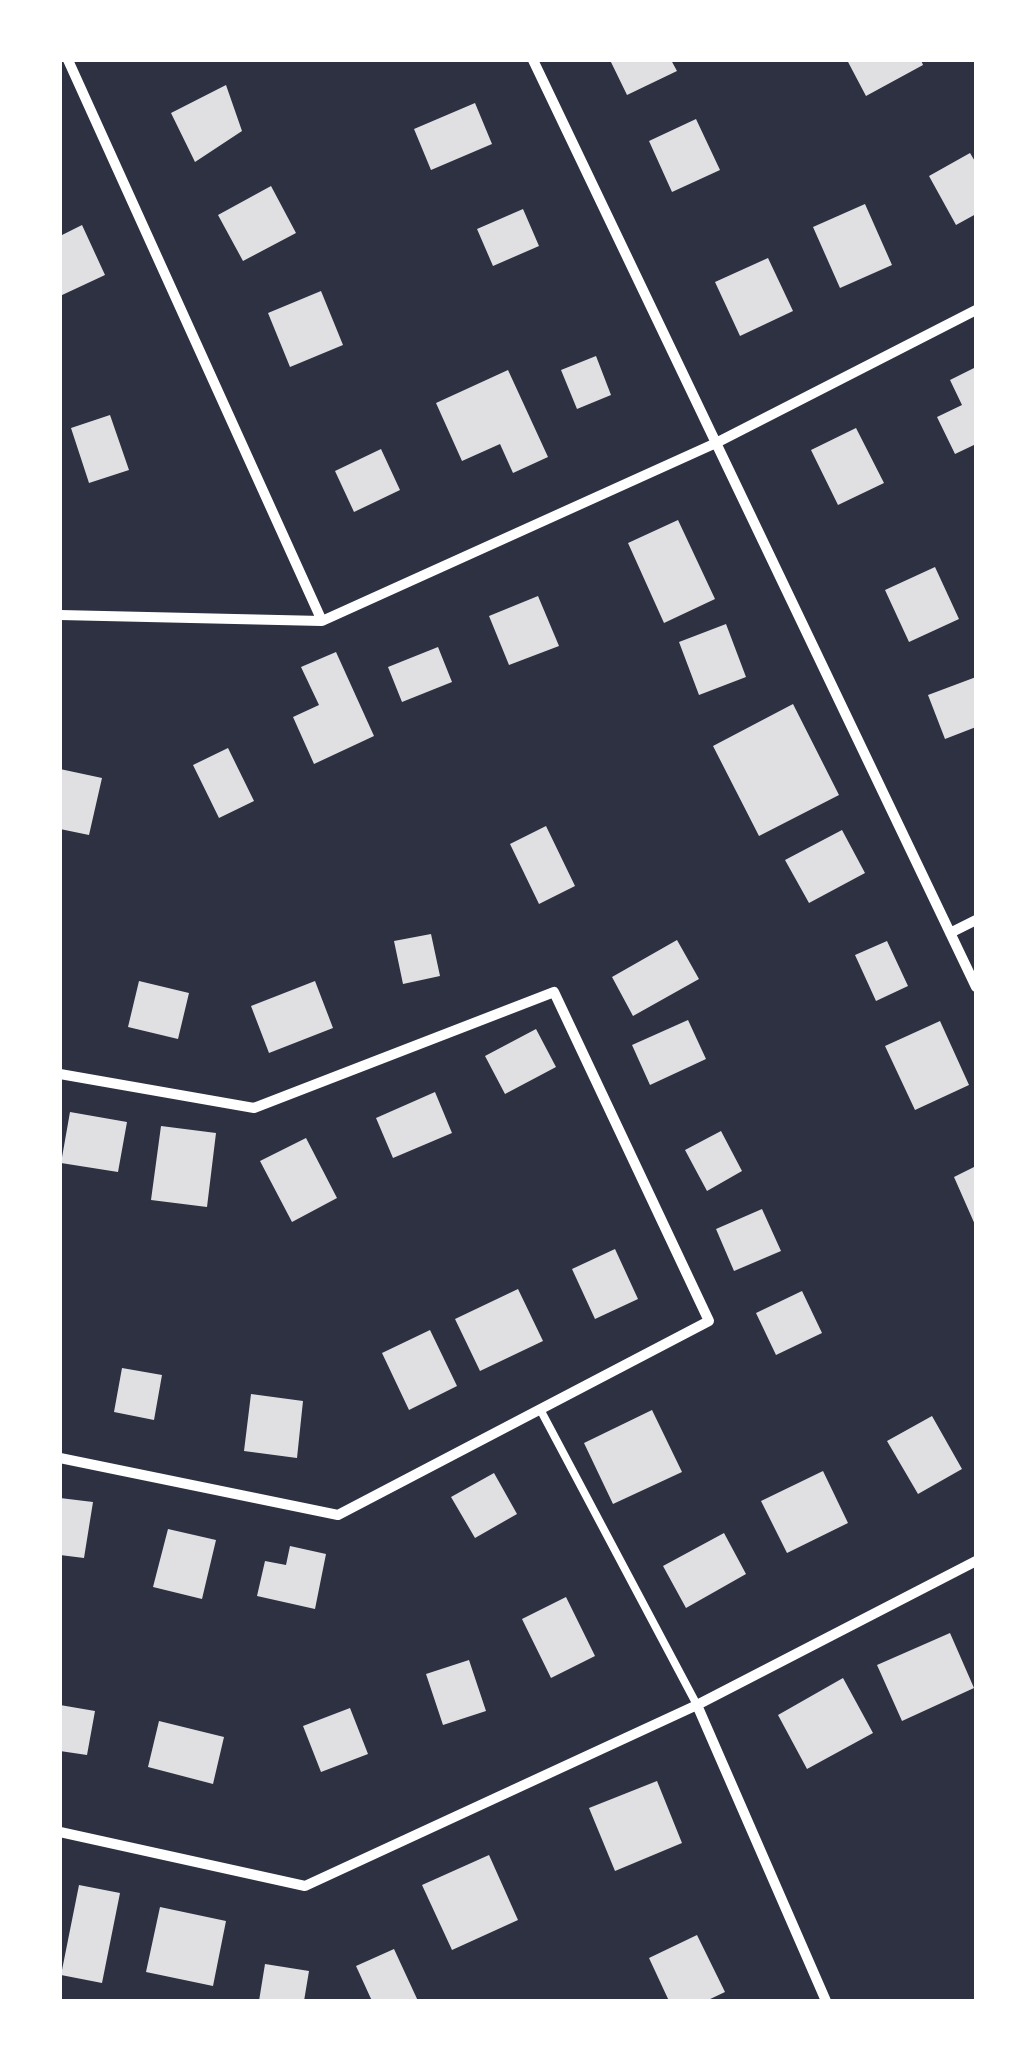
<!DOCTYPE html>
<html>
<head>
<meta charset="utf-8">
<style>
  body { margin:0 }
  #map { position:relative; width:1036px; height:2061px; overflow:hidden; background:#2d3142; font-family:"Exo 2",sans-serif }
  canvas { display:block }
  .frame { position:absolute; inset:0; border:62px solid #fff; pointer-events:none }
</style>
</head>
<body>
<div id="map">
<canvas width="1036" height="2061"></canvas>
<div class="frame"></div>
</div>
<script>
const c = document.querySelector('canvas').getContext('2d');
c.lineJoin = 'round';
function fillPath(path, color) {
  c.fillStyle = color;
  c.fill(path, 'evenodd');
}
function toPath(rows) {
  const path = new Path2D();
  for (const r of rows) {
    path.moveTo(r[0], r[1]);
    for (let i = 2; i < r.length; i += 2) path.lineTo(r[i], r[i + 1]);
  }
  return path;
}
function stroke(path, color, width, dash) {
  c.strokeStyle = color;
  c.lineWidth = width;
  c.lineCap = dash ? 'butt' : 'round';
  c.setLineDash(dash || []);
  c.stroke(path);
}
const building = toPath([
  [610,60,671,60,677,71,627,95],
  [847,60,921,60,923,65,866,96],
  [226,85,242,131,195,162,171,113],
  [475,103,492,144,431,170,414,129],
  [696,119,720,170,672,192,649,141],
  [970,153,976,163,976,214,956,225,929,176],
  [271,186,296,233,243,261,218,215],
  [865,204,892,265,840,288,813,227],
  [523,209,539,246,493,266,477,229],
  [82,225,105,275,60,296,60,236],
  [768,258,793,311,740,336,715,282],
  [321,291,343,345,290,367,268,313],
  [596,356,611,395,577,409,561,370],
  [976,367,976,444,955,454,937,417,962,405,950,380],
  [508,370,548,457,513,473,500,444,462,461,436,403],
  [110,415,129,470,89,483,71,428],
  [856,428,884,483,838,505,811,450],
  [381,449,400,490,354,512,335,471],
  [678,520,715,599,664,623,628,543],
  [935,567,959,619,909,642,885,590],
  [538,596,559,646,509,665,489,616],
  [726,624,746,677,699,695,679,642],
  [438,647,452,682,402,702,388,667],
  [336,652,374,736,314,764,293,717,319,705,301,667],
  [976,677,976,727,945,739,928,695],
  [793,704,839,795,759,836,713,746],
  [228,748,254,801,219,818,193,765],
  [60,769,102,778,89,835,60,829],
  [546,826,575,886,539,904,510,844],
  [842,830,865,873,809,903,785,860],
  [431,934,440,976,403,984,394,941],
  [677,940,699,979,633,1016,612,977],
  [887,941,908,986,876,1001,855,955],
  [139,981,189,993,178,1039,128,1027],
  [315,981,333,1028,269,1053,251,1006],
  [688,1020,706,1059,650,1085,632,1045],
  [940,1021,969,1085,915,1110,885,1046],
  [536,1029,556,1067,505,1094,485,1056],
  [435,1092,452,1133,393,1158,376,1118],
  [70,1112,127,1122,118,1172,61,1163],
  [161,1126,216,1133,207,1207,151,1200],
  [721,1131,742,1171,707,1191,685,1150],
  [306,1138,337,1198,292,1222,260,1161],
  [976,1166,976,1227,954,1177],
  [762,1209,781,1251,734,1271,716,1229],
  [615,1249,638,1299,595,1319,572,1269],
  [518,1289,543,1341,480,1371,455,1319],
  [802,1291,822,1333,776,1355,756,1313],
  [430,1330,457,1386,409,1410,382,1353],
  [122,1368,162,1375,154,1420,114,1412],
  [251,1394,303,1401,297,1458,244,1451],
  [652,1410,682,1472,613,1504,584,1443],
  [932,1416,962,1469,918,1494,887,1441],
  [823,1471,848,1523,787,1553,761,1501],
  [494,1473,517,1514,475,1538,451,1497],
  [60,1498,93,1502,84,1558,60,1555],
  [168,1529,216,1540,202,1599,153,1587],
  [724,1533,746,1574,686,1608,663,1566],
  [290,1546,326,1554,315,1609,257,1596,265,1561,286,1565],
  [566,1597,595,1656,551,1678,522,1619],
  [950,1633,974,1688,902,1721,877,1665],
  [469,1660,486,1711,443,1725,426,1674],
  [843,1678,873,1733,807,1769,778,1715],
  [60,1705,95,1711,87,1755,60,1751],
  [350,1708,368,1754,321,1772,303,1726],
  [159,1721,224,1737,213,1784,148,1767],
  [657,1781,682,1843,615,1871,589,1808],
  [489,1855,518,1920,452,1950,422,1885],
  [79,1885,120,1893,102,1983,61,1975],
  [160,1907,226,1921,213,1986,146,1972],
  [697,1935,725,1992,706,2001,669,2001,649,1958],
  [394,1949,418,2001,372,2001,356,1966],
  [265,1964,309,1971,304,2001,259,2001]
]);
const service = toPath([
  [541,1411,697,1705]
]);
const minor = toPath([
  [68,60,322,621],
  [533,60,976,987],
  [60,615,322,621,716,443,976,310],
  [950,933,976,920],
  [60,1074,254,1108,554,992,709,1321,338,1515,60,1458],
  [697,1705,826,2001],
  [60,1832,305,1886,697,1705,976,1561]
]);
fillPath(building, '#e0e0e3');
stroke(service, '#fff', 8);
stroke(minor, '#fff', 10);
</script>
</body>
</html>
